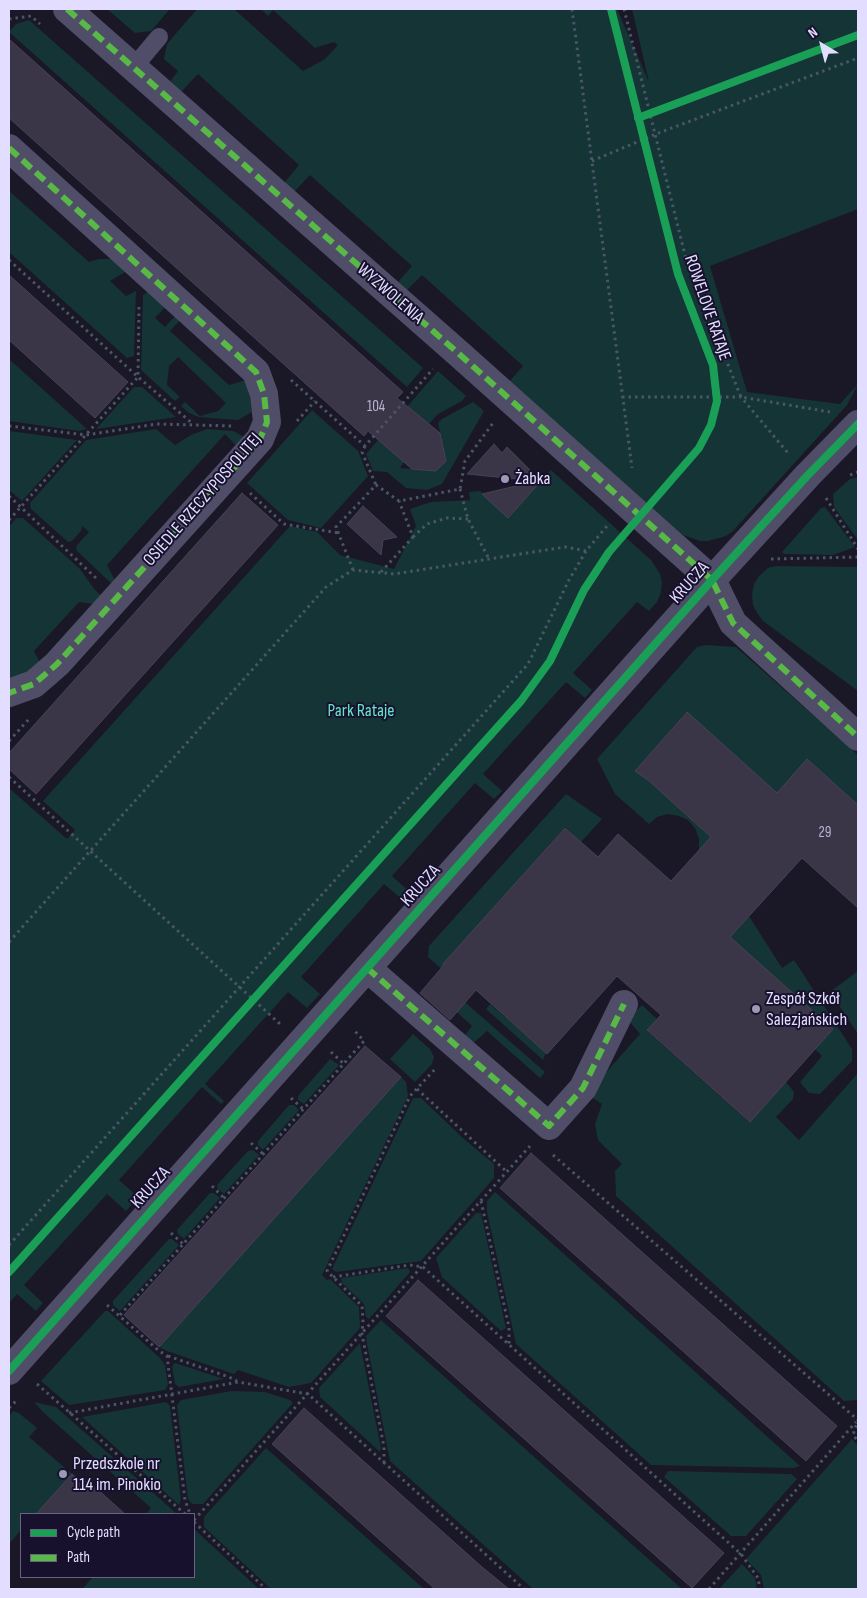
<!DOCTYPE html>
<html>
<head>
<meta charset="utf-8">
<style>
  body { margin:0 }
  #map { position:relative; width:867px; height:1598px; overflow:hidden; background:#1a1727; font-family:"Sofia Sans Condensed",sans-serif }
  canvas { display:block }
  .frame { position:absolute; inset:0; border:10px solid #e3deff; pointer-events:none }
  .legend { position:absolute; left:20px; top:1513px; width:175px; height:65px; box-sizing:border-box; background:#17112d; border:1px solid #696381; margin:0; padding:6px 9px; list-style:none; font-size:15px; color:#e3deff }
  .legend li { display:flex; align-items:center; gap:10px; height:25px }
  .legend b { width:25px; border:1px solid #696381 }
  .north { position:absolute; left:797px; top:20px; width:50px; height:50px; -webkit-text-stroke:4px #17112d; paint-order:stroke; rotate:323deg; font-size:14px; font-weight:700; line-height:20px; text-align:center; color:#e3deff }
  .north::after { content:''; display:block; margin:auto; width:18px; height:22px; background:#e3deff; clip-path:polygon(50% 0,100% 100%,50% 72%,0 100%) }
</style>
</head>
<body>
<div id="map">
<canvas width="867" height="1598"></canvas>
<div class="frame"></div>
<ul class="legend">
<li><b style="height:6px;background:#1a9f57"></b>Cycle path</li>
<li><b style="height:6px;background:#58b947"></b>Path</li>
</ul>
<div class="north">N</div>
</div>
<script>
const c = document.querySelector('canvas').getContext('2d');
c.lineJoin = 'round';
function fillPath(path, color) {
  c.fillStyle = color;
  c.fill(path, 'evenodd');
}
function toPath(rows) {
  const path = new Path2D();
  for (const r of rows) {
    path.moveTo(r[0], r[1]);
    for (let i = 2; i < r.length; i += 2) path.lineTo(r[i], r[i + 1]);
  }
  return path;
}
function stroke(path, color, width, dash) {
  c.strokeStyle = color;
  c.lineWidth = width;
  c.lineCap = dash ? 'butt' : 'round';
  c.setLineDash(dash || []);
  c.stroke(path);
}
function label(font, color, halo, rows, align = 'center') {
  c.font = font + ' "Sofia Sans Condensed",sans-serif';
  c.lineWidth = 4;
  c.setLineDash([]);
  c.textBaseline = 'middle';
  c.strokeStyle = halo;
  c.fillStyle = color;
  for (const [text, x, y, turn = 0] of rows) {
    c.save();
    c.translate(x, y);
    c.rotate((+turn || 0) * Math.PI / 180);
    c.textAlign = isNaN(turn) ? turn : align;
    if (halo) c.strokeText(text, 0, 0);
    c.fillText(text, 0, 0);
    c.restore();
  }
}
const green = toPath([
  [107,9,170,9,151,31,135,33],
  [197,9,234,9,303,71,325,59,338,45,334,42,315,48,273,10,268,16,261,9,617,9,649,82,632,9,858,9,858,209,710,266,747,392,840,404,858,384,847,405,733,531,726,536,708,541,700,541,683,535,509,382,523,366,422,275,406,291,397,283,412,266,310,175,294,192,284,183,299,165,198,74,181,92,170,82,178,71,164,59,167,44],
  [29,20,423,368,407,387,9,32,16,24],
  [9,191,89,262,99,259,111,259,130,269,110,281,126,296,136,291,134,356,127,358,9,252],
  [152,289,168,304,155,318,165,327,178,313,183,317,170,331,229,385,246,380,250,393,252,412,238,420,198,417,189,413,181,406,185,402,200,416,218,411,226,403,178,357,169,366,167,385,180,397,175,401,141,370,143,295],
  [9,359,87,429,79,431,9,421],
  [438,371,466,396,462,401,438,414,429,424,425,421,395,455,404,462,400,468,437,471,446,461,438,423,442,419,473,402,484,411,442,484,427,490,406,488,387,472,373,471,366,454],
  [134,387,142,387,176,417,96,429],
  [312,410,358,451,368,476,321,528,288,520,247,483],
  [156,429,175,445,191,435,207,429,233,431,250,440,240,450,225,434,107,565,118,586,116,588,76,550,77,545,89,532,82,526,81,531,72,541,68,542,31,509,30,503,86,440],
  [9,431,77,440,22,501,9,490],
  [551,470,651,560,660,574,662,582,661,592,657,602,649,611,637,602,573,673,592,690,585,698,566,682,483,774,502,791,494,799,475,783,392,876,411,893,404,901,384,884,301,977,320,994,307,1008,288,992,205,1084,224,1101,221,1104,202,1087,119,1180,138,1197,126,1211,107,1194,24,1285,43,1303,36,1311,17,1294,9,1303,9,788,67,839,75,830,43,801,290,526,317,532,340,555,394,569,416,526,410,509,431,502,470,500,469,492,480,491,509,517],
  [858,477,858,540,834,507,833,494,850,479],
  [825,507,855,547,833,555,784,554,782,552,821,508],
  [16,518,23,518,80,569,95,590,106,600,101,605,79,602,34,651,43,669,9,683,9,527],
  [775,566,858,567,858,691,763,621,757,613,753,605,752,594,754,584,759,576,768,568],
  [705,645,736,647,858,755,858,805,808,760,808,759,777,793,687,713,687,711,635,771,637,770,726,850,715,863,699,849,699,839,695,828,688,820,679,816,668,814,657,817,649,824,615,794,597,759,697,647],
  [566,794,602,819,581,842,565,827,444,964,457,983,428,957,429,946],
  [749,916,782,968,794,960,852,1049,852,1061,820,1094,809,1093,800,1082,822,1056,815,1049,730,937],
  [858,971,858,1034,830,992],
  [435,976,545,1072,540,1078,487,1031,470,1046,462,1039,472,1026,427,985],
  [490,1004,546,1053,543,1060,486,1009],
  [642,1005,657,1019,647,1031,749,1122,786,1082,794,1092,793,1099,776,1117,799,1140,858,1073,858,1400,844,1401,616,1196,615,1171,622,1164,598,1140,595,1124,602,1104,587,1094,640,1034,630,1022,632,1015],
  [413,1034,430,1049,434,1057,432,1064,415,1082,390,1059],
  [330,1059,339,1065,304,1104,298,1100,298,1096],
  [401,1077,406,1082,408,1096,322,1275,327,1280,330,1279,359,1307,360,1328,311,1383,289,1387,238,1370,234,1374,167,1351,159,1347],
  [413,1098,421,1098,464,1139,494,1164,494,1178,421,1261,336,1272,332,1269],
  [289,1105,294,1105,299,1110,263,1150,258,1145,258,1141],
  [253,1150,259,1155,224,1194,218,1189,217,1185,248,1151],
  [495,1192,800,1466,794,1468,651,1465,516,1344,487,1212,487,1201],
  [210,1193,214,1193,220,1198,184,1239,178,1234,177,1230],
  [476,1213,481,1213,506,1328,501,1331,442,1277,436,1258],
  [169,1239,172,1239,179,1245,120,1311,113,1305,113,1301],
  [408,1268,410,1272,369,1319,366,1317,364,1304,342,1283,341,1278],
  [105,1311,108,1311,160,1358,165,1365,168,1385,165,1390,69,1405,41,1381],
  [381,1320,682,1589,533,1589,390,1461,367,1344,366,1336],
  [360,1343,381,1448,380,1452,320,1397,319,1388],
  [175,1363,224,1379,179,1387,175,1384,172,1366],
  [232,1391,265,1392,290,1400,293,1403,203,1504,192,1504,188,1499,177,1405,181,1400],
  [34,1402,56,1407,177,1514,146,1514,151,1508,43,1412],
  [166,1402,170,1406,181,1500,179,1505,82,1417],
  [13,1411,19,1413,37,1428,29,1437,72,1474,36,1514,21,1514,21,1530,9,1544,9,1416],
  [852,1439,858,1446,858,1589,764,1589,761,1575,746,1559],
  [266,1448,424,1589,271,1589,204,1527,204,1517],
  [668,1471,791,1474,797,1479,746,1536,731,1536,664,1477],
  [194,1529,259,1589,82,1589,93,1577,194,1577],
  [742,1564,755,1578,757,1589,719,1589]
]);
const building = toPath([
  [9,39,403,392,397,398,440,433,446,461,436,471,412,469,368,431,364,436,9,118,9,39],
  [9,275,128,382,95,418,9,340,9,275],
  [494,444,502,453,507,447,540,480,542,480,508,518,482,494,537,481,467,474,494,444],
  [242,493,278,525,36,794,9,769,9,753,242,493],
  [363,506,397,537,383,540,381,555,347,524,363,506],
  [687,712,777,793,807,759,858,805,858,908,802,858,730,937,833,1029,750,1122,647,1030,661,1015,617,976,547,1054,476,990,450,1020,420,993,444,965,443,964,565,828,598,857,618,834,671,881,711,837,648,780,635,771,687,712],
  [365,1046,401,1077,159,1347,124,1315,365,1046],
  [531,1153,837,1426,806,1461,500,1188,531,1153],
  [418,1280,724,1553,692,1588,386,1316,418,1280],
  [304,1408,482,1567,509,1589,435,1589,272,1444,304,1408],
  [72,1474,83,1484,87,1480,125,1514,36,1514,72,1474]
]);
const path = toPath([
  [572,9,632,468],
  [624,9,687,263,741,397,830,412],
  [9,19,31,16,40,24],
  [592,161,656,134,858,58],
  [9,260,138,377,193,424],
  [291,380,365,446,433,369],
  [622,397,741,397,788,453],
  [297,421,315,401],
  [9,426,86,435,157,424,233,426],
  [365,446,362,452,376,485],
  [850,475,858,472],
  [460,489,468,519,489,559],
  [250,493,284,524,339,533],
  [9,496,97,579],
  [826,498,858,549],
  [9,520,138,377,139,306],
  [413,537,427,524,447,518,468,519],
  [771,559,858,557],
  [353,570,336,527,376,485,399,501,460,489,465,461,493,423],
  [381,572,413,537,399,501],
  [9,741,30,718],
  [9,777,280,1024],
  [9,942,326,587,353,570,394,574,565,547,586,551],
  [331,1052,344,1064],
  [417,1089,507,1172],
  [291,1098,303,1109],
  [251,1143,263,1154],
  [553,1155,858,1420,853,1435,858,1441],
  [212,1186,224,1198],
  [481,1201,509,1327,509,1344],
  [171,1233,183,1244],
  [9,1245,528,664,569,580,586,551,607,526],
  [333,1277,410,1265,423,1267,741,1554,758,1578,760,1589],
  [107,1305,158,1350,167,1356,185,1500,190,1514],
  [120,1315,364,1041,353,1029],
  [168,1356,229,1377,237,1381],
  [37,1384,185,1514],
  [9,1408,17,1400],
  [69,1413,238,1382,308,1394,524,1589],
  [384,1463,384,1447,362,1334,363,1320,362,1306,327,1271,410,1096,437,1067],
  [194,1520,530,1146],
  [194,1522,266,1589],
  [709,1589,856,1422]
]);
const service = toPath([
  [133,68,159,37]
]);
const minor = toPath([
  [67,9,458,353,712,580,733,623,858,737],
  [9,148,256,372,264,394,267,422,260,439,57,664,34,684,9,693],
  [367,968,549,1126,583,1088,624,1004],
  [9,1371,712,580,808,475,858,424]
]);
const quiet = toPath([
  [67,9,458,353,712,580,733,623,858,737],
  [9,148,256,372,264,394,267,422,260,439,57,664,34,684,9,693],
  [367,968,549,1126,583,1088,624,1004]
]);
const cycleway = toPath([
  [638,118,858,35],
  [9,1272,521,701,550,661,584,590,609,552,699,448,711,425,717,401,713,365,678,274,611,9],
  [9,1371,712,580,808,475,858,424]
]);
const markers = [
  [505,479,5,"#9d98b3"],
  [756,1009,5,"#9d98b3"],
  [63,1474,5,"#9d98b3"]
];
const numberNames = [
  ["104",376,407],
  ["29",825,833]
];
const streetNames = [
  ["WYZWOLENIA",390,294,41],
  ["ROWELOVE RATAJE",707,308,71],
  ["OSIEDLE RZECZYPOSPOLITEJ",203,500,-49],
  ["KRUCZA",690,583,-48],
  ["KRUCZA",421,886,-48],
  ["KRUCZA",151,1188,-48]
];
const poiNames = [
  ["Żabka",515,479],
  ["Zespół Szkół",766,999],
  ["Salezjańskich",766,1020],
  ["Przedszkole nr",73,1464],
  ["114 im. Pinokio",73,1485]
];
const parkNames = [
  ["Park Rataje",361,711]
];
fillPath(green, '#153436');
fillPath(building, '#3a3648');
stroke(building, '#474259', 1);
stroke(path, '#495667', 3, [2.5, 4]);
stroke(service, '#4f4d67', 18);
stroke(minor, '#4f4d67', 28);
stroke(quiet, '#58b947', 6, [12, 6]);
stroke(cycleway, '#1a9f57', 8);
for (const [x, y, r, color] of markers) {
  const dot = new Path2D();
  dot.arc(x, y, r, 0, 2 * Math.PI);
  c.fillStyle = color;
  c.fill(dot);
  stroke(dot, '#17112d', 2);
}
label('15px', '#b9b4d1', null, numberNames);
label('18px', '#e3deff', '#17112d', streetNames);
label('18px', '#e3deff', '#17112d', poiNames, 'left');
label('18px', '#65e4c9', '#17112d', parkNames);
</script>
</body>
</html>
